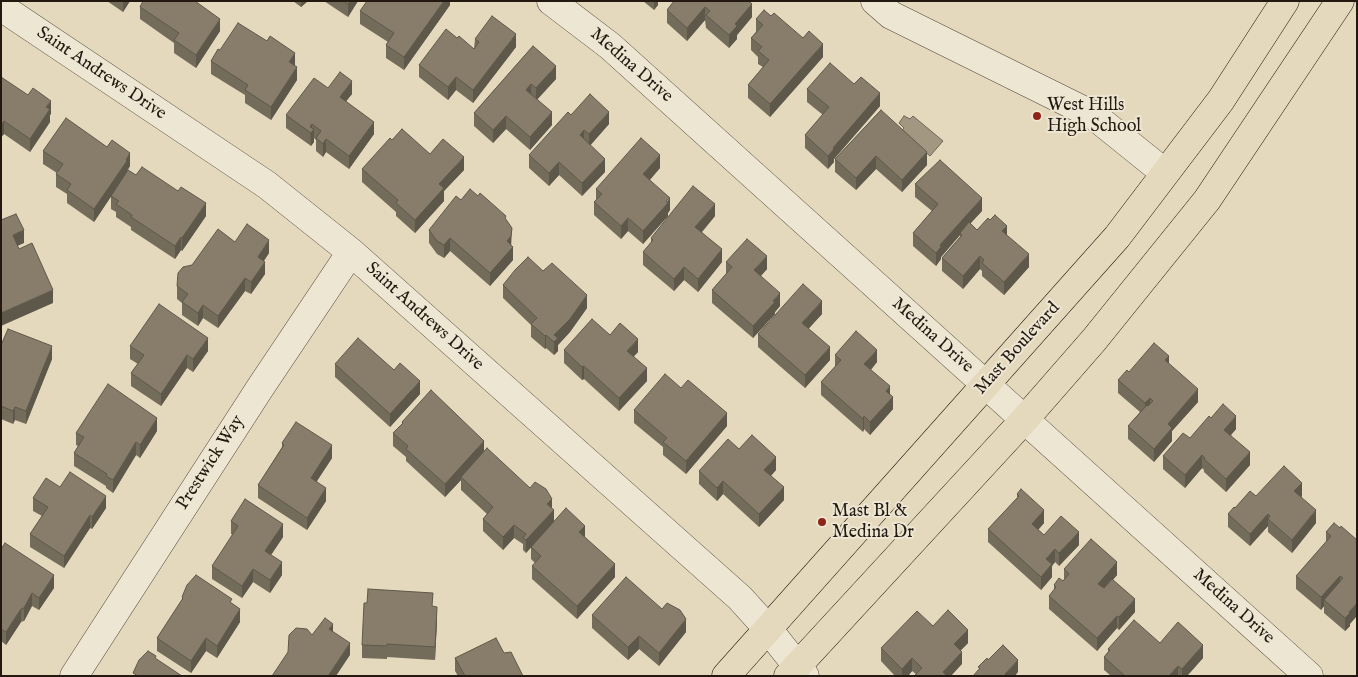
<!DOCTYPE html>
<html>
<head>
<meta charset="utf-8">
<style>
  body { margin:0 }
  #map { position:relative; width:1358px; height:677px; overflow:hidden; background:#e4d9bc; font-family:"IM FELL English",serif }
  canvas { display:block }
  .frame { position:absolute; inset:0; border:2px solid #231911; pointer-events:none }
</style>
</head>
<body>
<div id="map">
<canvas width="1358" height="677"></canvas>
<div class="frame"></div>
</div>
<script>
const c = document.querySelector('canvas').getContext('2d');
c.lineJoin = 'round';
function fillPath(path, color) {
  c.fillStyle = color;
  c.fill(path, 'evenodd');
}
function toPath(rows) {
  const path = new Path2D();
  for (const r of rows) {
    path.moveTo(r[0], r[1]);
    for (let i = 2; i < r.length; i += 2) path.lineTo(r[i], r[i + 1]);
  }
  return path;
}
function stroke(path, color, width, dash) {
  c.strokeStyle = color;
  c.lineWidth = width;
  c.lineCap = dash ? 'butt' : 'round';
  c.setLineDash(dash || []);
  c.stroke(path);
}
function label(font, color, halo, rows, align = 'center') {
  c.font = font + ' "IM FELL English",serif';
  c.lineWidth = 4;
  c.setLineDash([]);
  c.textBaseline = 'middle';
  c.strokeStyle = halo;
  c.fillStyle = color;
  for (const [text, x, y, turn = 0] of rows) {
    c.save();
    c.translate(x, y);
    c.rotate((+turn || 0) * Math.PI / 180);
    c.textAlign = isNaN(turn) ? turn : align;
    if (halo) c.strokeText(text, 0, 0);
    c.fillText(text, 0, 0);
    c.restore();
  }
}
const water = toPath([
  [904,116,910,119,913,116,943,141,930,156,901,131,904,128,899,123,904,116]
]);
const minor = toPath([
  [551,1,610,46,1309,676],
  [875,1,891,15,1093,115,1165,173],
  [1,7,267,185,351,252,740,598,768,629,805,676],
  [74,676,260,388,351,252]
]);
const major = toPath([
  [726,676,1117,237,1221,100,1285,1],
  [788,676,1025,419,1094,340,1207,200,1340,1]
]);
const wall = toPath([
  [107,1,130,1,123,12],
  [293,1,308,1,301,7],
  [324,1,358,1,348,17],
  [450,1,450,5,404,70,386,58,386,45,388,42,360,24,360,11],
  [643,1,658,1,658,5,654,10],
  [749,1,752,17,737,35,737,39,729,48,706,28,705,20,687,41,667,23,667,10],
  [140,7,220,31,196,68,174,53,174,43,140,19],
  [756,19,823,57,770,117,748,98,748,85,763,67,758,64,758,57,751,50,751,38,756,32],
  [457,38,474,49,475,39,516,47,473,103,456,90,448,100,419,77,419,65],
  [533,46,556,79,537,99,552,125,530,150,506,129,493,143,474,126,474,113],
  [220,50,295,65,297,80,271,120,245,103,245,95,211,74,211,61],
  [1,77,51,114,50,115,50,122,30,152,4,134,1,137],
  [854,84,880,106,834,159,834,162,828,169,805,148,805,135,823,115,807,102,807,89],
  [328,88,352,94,346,101,374,134,349,169,326,152,323,157,316,151,316,140,314,138,314,142,311,146,286,128,286,115],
  [881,110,927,165,902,192,876,169,856,190,835,172,835,159],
  [571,115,609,124,590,145,605,172,582,196,559,175,549,186,529,168,529,155],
  [392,140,430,154,464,170,444,191,444,201,415,233,396,216,396,212,362,182,362,169],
  [43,151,130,166,127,172,136,175,206,216,182,251,181,250,175,259,131,230,131,227,116,217,116,212,111,209,111,196,94,222,67,203,67,194,56,187,56,174,57,173,43,164],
  [660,168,650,180,670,210,668,213,668,216,643,244,628,231,621,239,594,215,594,202,596,200,596,189],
  [915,184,982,211,970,223,977,230,1007,235,1029,267,1004,295,982,276,982,271,980,269,963,289,942,271,942,258,960,237,960,235,941,257,941,259,936,266,913,246,913,233,932,211,915,197],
  [461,200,506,221,511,245,513,260,490,286,450,251,444,258,437,254,429,243,429,230],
  [715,216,702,232,722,262,698,292,684,280,674,291,643,265,643,252,651,243,651,238],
  [235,242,269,253,264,261,265,274,251,294,245,291,218,328,203,318,198,326,182,315,182,303,177,299,177,286,192,265],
  [726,262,767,269,761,276,780,306,775,312,775,314,753,338,712,303,712,290,726,274],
  [543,271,587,308,570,332,558,345,558,351,554,355,546,348,545,349,531,337,531,325,503,298,503,285],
  [822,314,808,329,830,360,805,388,758,347,758,334],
  [610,335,638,352,634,356,647,381,619,411,584,379,582,380,564,363,564,350],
  [1,345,52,359,26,424,15,420,13,424,1,419],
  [130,346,208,351,193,372,187,368,161,406,131,386,131,373,138,364,130,359],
  [835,355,877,362,871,370,890,394,893,409,870,435,864,429,863,432,821,395,821,382,835,367],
  [335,364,420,394,390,427,335,377],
  [1169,364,1198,402,1172,431,1172,441,1154,462,1128,439,1128,426,1140,412,1118,393,1118,380,1129,372],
  [681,388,727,426,686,474,663,455,663,447,634,423,634,410],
  [1211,418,1236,429,1231,435,1250,465,1226,492,1204,472,1204,470,1202,468,1185,488,1163,469,1163,456,1190,438],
  [402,422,484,451,552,509,554,522,585,537,615,577,577,619,532,579,532,566,535,563,531,559,531,547,526,553,523,550,523,544,514,538,503,550,483,531,483,519,487,514,461,490,461,480,445,497,406,461,406,457,393,446,393,433,402,424],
  [157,431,140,458,136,455,113,493,106,488,106,486,74,466,74,453,78,446,76,445,76,433],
  [282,443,332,458,317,481,326,501,307,530,258,498,258,485,282,447],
  [739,449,776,470,771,476,784,500,759,527,723,494,717,501,699,484,699,471],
  [60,487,106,508,92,529,90,528,64,568,30,547,30,534,42,516,33,511,33,498],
  [1017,494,1044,523,1038,530,1044,535,1079,545,1059,566,1055,562,1052,566,1052,577,1041,590,988,542,988,529,1017,498],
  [1256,496,1302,496,1301,497,1316,523,1292,553,1268,532,1268,526,1250,546,1228,527,1228,514,1235,508],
  [231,521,283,537,271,555,282,575,270,593,253,582,242,598,212,579,212,566,233,535,231,534],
  [1334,523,1350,624,1350,626,1345,631,1324,613,1324,606,1321,610,1296,589,1296,576,1326,542,1326,532],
  [1,549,54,588,39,610,32,606,24,621,21,622,6,645,1,641],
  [1064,569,1117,575,1113,580,1135,612,1119,630,1117,628,1097,651,1049,609,1049,596,1054,591,1054,585,1063,581,1064,579],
  [182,597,232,604,240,622,217,658,206,651,191,673,157,651,157,638,182,600],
  [433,606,437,620,435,660,387,657,387,659,362,658,362,645],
  [592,615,686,632,659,666,639,649,628,660,592,628],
  [933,626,968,643,961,650,962,664,916,674,912,671,908,676,895,676,881,661,881,648],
  [1160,643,1203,658,1187,676,1111,676,1104,670,1104,657,1108,652,1108,649],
  [504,653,523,676,458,676,455,671,455,658]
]);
const shadedWall = toPath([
  [123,1,130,1,123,12],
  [301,1,308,1,301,7],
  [350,1,358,1,348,17,348,4],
  [444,1,450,1,450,5,404,70,404,57],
  [654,1,658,1,658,5,654,10],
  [752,4,752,17,737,35,737,39,729,48,729,35,735,24],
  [705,7,705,20,687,41,687,28],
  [220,19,220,31,196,68,196,55],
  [516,34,516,47,473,103,473,90],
  [823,44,823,57,770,117,770,104],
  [295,53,295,66,289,62],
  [556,66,556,79,536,101,536,88],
  [297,67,297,80,271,120,271,107],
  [456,77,456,90,448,100,448,87],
  [352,81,352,94,340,109,340,97],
  [531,84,531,97,526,90],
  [880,93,880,106,834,159,834,162,828,169,828,156,833,148],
  [51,101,51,114,50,115,50,122,30,152,30,139,46,107],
  [552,112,552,125,530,150,530,137],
  [609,112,609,124,589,147,589,134],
  [506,116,506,129,493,143,493,130],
  [4,121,4,134,1,137,1,125],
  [374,122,374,134,349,169,349,156],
  [312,124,312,131,314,129,314,142,311,146,310,127],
  [584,130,584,143,580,135],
  [326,139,326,152,323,157,323,144],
  [927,152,927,165,902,192,902,180],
  [130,153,130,166,127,170,127,173,94,222,94,209],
  [660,155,660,168,643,187,643,174],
  [876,156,876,169,856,190,856,178],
  [464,157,464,170,444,191,444,201,415,233,415,220,439,184],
  [605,159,605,172,582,196,582,183],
  [559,162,559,175,549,186,549,173],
  [670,198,670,210,668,213,668,216,643,244,643,231],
  [982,198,982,211,961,234,960,233,960,235,941,257,941,259,936,266,936,253,940,245],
  [206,203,206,216,182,251,182,238],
  [715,204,715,216,695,240,695,227],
  [628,218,628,231,621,239,621,226],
  [1007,226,1007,239,1002,231],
  [512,228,511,249,513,247,513,260,490,286,490,273,507,241],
  [24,230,24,243,13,248,13,235],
  [181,237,181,250,175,259,175,246],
  [450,238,450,251,444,258,444,245],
  [269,240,269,253,258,269,258,257],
  [722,249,722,262,698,292,698,279],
  [1029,254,1029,267,1004,295,1004,282],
  [767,256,767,269,754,283,754,270],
  [980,256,980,269,963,289,963,276],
  [265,262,265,274,251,294,251,282],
  [684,267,684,280,674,291,674,279],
  [245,278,245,291,218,328,218,316],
  [53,290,53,303,1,326,1,313],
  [780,293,780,306,775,312,775,314,753,338,753,326],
  [587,295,587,308,570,332,558,345,558,351,554,355,554,335],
  [822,301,822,314,802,336,802,323],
  [203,305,203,318,198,326,198,313],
  [546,335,546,348,545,349,545,336],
  [208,338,208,351,193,372,193,359],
  [638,339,638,352,627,363,627,351],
  [52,346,52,359,26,424,26,411],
  [830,347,830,360,805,388,805,375],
  [877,350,877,362,864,377,864,364],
  [187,355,187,368,161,406,161,394],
  [1169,356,1169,369,1165,360],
  [584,366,584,379,582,380,582,367],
  [647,368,647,381,619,411,619,398],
  [420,381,420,394,390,427,390,414],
  [890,386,890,399,886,391],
  [1198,389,1198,402,1172,431,1172,441,1154,462,1154,449,1168,424],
  [893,397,893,409,870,435,870,422],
  [1150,398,1150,411,1145,416,1145,403],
  [15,407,15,420,13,424,13,411],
  [727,413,727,426,686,474,686,461],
  [864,416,864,429,863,432,863,419],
  [1236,416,1236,429,1224,443,1224,430],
  [157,418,157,431,140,458,140,445],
  [484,441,484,454,461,477,461,480,445,497,445,484],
  [136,442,136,455,113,493,113,480],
  [332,445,332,458,311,490,311,478],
  [1250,452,1250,465,1226,492,1226,479],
  [1202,455,1202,468,1185,488,1185,475],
  [776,457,776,470,764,483,764,470],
  [723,481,723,494,717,501,717,488],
  [1302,483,1302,496,1294,504,1294,491],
  [784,487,784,500,759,527,759,514],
  [326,488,326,501,307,530,307,518],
  [106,496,106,508,92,529,92,517],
  [552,499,552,511,547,504],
  [554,510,554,523,526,553,526,540],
  [1044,510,1044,523,1032,537,1032,524],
  [1316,510,1316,523,1292,553,1292,540],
  [1268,514,1268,526,1250,546,1250,534],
  [90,515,90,528,64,568,64,556],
  [283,524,283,537,265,564,265,551],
  [514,525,514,538,503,550,503,537],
  [585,526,585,539,579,532],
  [1079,532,1079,545,1059,566,1059,553],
  [1055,549,1055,562,1052,566,1052,577,1041,590,1041,577,1046,559],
  [282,562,282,575,270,593,270,580],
  [1117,562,1117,575,1098,596,1098,584],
  [615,564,615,577,577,619,577,606],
  [253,569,253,582,242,598,242,586],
  [54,575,54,588,39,610,39,598],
  [1340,576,1340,588,1324,600,1324,606,1321,610,1321,597],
  [32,593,32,606,24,621,24,608],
  [1135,599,1135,612,1119,630,1119,617],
  [1357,603,1357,616,1350,624,1350,626,1345,631,1345,618,1349,612],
  [437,607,437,620,435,660,435,647],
  [21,609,21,622,6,645,6,632],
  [240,609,240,622,217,658,217,646],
  [1117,616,1117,628,1097,651,1097,638],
  [686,619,686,632,659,666,659,653],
  [333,624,333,636,329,629],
  [968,630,968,643,954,657,954,644],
  [639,636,639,649,628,660,628,647],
  [206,638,206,651,191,673,191,661],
  [350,643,350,655,336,676,328,676],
  [1203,645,1203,658,1187,676,1182,676,1182,669],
  [962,652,962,664,951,676,943,676,943,672],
  [912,658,912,671,908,676,902,676,902,669],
  [1018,660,1018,672,1015,676,1005,676,1005,674],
  [1178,666,1178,676,1169,676]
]);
const building = toPath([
  [143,1,195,1,220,19,196,55,174,40,179,33,140,7,143,1],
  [343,1,350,1,348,4,343,1],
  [367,1,444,1,404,57,386,45,394,33,360,11,367,1],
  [674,1,749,1,752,4,735,24,737,26,729,35,706,15,710,11,705,7,687,28,667,10,674,1],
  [764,10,771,16,774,13,803,38,809,31,823,44,770,104,748,85,769,60,758,51,762,47,751,38,763,25,756,19,764,10],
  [492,16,516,34,473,90,456,77,448,87,419,65,446,29,457,38,459,36,474,49,479,42,475,39,492,16],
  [238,23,267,41,270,36,295,53,289,62,297,67,271,107,245,90,248,85,211,61,218,49,220,50,238,23],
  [533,46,556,66,536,88,531,84,526,90,552,112,530,137,506,116,493,130,474,113,533,46],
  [830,63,854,84,861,77,880,93,833,148,834,149,828,156,805,135,829,107,807,89,830,63],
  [340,72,352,81,340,97,374,122,349,156,326,139,323,144,316,138,321,131,312,124,310,127,314,129,311,133,286,115,314,78,328,88,340,72],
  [1,77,28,95,33,88,51,101,46,107,50,109,30,139,4,121,1,125,1,77],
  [590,94,609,112,589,134,584,130,580,135,605,159,582,183,559,162,549,173,529,155,568,112,571,115,590,94],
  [881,110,927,152,902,180,876,156,856,178,835,159,881,110],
  [66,118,107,147,112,140,130,153,126,160,127,161,94,209,67,190,71,184,56,174,63,164,43,151,66,118],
  [402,129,430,154,443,139,464,157,439,184,444,188,415,220,396,203,398,200,362,169,390,138,392,140,402,129],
  [641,138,660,155,643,174,670,198,666,201,668,203,643,231,628,218,621,226,594,202,602,194,596,189,641,138],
  [940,160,982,198,940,245,941,247,936,253,913,233,938,204,915,184,940,160],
  [142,167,178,191,181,187,206,203,182,238,181,237,175,246,131,217,132,215,116,204,119,201,111,196,128,170,136,175,142,167],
  [693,186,715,204,695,227,722,249,698,279,684,267,674,279,643,252,653,240,651,238,693,186],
  [470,189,478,196,480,193,506,216,505,218,512,228,511,236,507,241,513,247,490,273,450,238,444,245,437,241,429,230,456,196,461,200,470,189],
  [16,214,24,230,13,235,19,249,32,243,53,290,1,313,1,220,16,214],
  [995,215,1007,226,1002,231,1029,254,1004,282,982,263,984,260,980,256,963,276,942,258,962,235,960,233,969,222,977,230,988,218,990,220,995,215],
  [247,224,269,240,258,257,265,262,251,282,245,278,218,316,203,305,198,313,182,302,188,294,177,286,178,273,183,267,192,265,218,229,235,242,247,224],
  [747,239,767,256,754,270,780,293,773,301,775,302,753,326,712,290,732,267,726,262,747,239],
  [528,257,543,271,552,263,587,295,570,319,554,335,558,338,554,342,546,335,545,336,531,324,537,318,503,285,515,270,528,257],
  [803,284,822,301,802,323,830,347,805,375,758,334,803,284],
  [159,304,208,338,193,359,187,355,161,394,131,373,144,355,130,346,159,304],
  [592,319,610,335,620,323,638,339,627,351,647,368,619,398,584,366,582,367,564,350,592,319],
  [8,329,52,346,26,411,15,407,13,411,1,406,1,345,8,329],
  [856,331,877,350,864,364,890,386,886,391,893,397,870,422,864,416,863,419,821,382,841,360,835,355,856,331],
  [358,338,394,370,400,363,420,381,390,414,335,364,358,338],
  [1154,343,1169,356,1165,360,1198,389,1168,424,1172,428,1154,449,1128,426,1147,405,1148,406,1153,401,1150,398,1145,403,1118,380,1127,370,1129,372,1154,343],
  [665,374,681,388,688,380,727,413,686,461,663,442,667,438,634,410,665,374],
  [108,384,157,418,140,445,136,442,113,480,106,476,107,474,74,453,84,437,76,433,108,384],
  [431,390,484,441,445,484,406,449,408,446,393,433,403,423,402,422,431,390],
  [1223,404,1236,416,1224,430,1250,452,1226,479,1204,459,1205,458,1202,455,1185,475,1163,456,1183,433,1190,438,1209,416,1211,418,1223,404],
  [296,422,332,445,311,478,326,488,307,518,258,485,284,445,282,443,296,422],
  [752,435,776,457,764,470,784,487,759,514,723,481,717,488,699,471,728,439,739,449,752,435],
  [487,448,530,488,535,482,546,489,552,499,547,504,554,510,526,540,523,538,526,534,514,525,503,537,483,519,493,507,461,477,487,448],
  [1284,466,1302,483,1294,491,1316,510,1292,540,1268,519,1270,516,1268,514,1250,534,1228,514,1234,507,1235,508,1250,491,1256,496,1284,466],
  [70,472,106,496,92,517,90,515,64,556,30,534,48,507,33,498,46,478,60,487,70,472],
  [1021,489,1044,510,1032,524,1044,535,1061,516,1079,532,1059,553,1055,549,1046,559,1052,564,1041,577,988,529,1019,496,1017,494,1021,489],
  [245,499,283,524,265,551,282,562,270,580,253,569,242,586,212,566,238,526,231,521,245,499],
  [566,508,585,526,579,532,615,564,577,606,532,566,541,556,531,547,566,508],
  [1334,523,1340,528,1341,526,1357,540,1357,603,1349,612,1350,613,1345,618,1324,600,1343,578,1340,576,1321,597,1296,576,1331,536,1326,532,1334,523],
  [1091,539,1117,562,1098,584,1104,588,1112,579,1135,599,1119,617,1117,616,1097,638,1049,596,1056,587,1054,585,1059,578,1063,581,1069,574,1064,569,1091,539],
  [5,543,54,575,39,598,32,593,24,608,21,609,6,632,1,629,1,549,5,543],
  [196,575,232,599,230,602,240,609,217,646,206,638,191,661,157,638,183,598,182,597,187,585,196,575],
  [626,577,662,609,667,603,680,610,686,619,659,653,639,636,628,647,592,615,626,577],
  [368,589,433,593,432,606,437,607,435,647,387,644,387,646,362,645,364,603,367,603,368,589],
  [948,610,968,630,954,644,962,652,943,672,947,676,914,676,922,668,912,658,902,669,881,648,917,611,933,626,948,610],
  [325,618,333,624,329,629,350,643,328,676,272,676,288,652,289,635,296,628,307,629,312,635,325,618],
  [1134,620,1160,643,1178,622,1203,645,1182,669,1178,666,1169,676,1125,676,1104,657,1110,650,1108,649,1134,620],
  [496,638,504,653,511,652,523,676,465,676,455,658,496,638],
  [1003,645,1018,660,1005,674,1006,676,973,676,980,668,978,667,987,658,988,660,1003,645],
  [148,651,156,656,155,658,182,676,138,676,133,673,139,660,148,651]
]);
const markers = [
  [1037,116,5,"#8f2418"],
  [822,522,5,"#8f2418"]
];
const streetNames = [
  ["Medina Drive",631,66,41],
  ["Saint Andrews Drive",101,74,34],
  ["Saint Andrews Drive",424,317,42],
  ["Medina Drive",932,336,42],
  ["Mast Boulevard",1018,349,-48],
  ["Prestwick Way",211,463,-57],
  ["Medina Drive",1233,607,42]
];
const poiNames = [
  ["West Hills",1047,106],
  ["High School",1047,127],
  ["Mast Bl &",832,512],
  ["Medina Dr",832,533]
];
fillPath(water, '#a29882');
stroke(water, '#6f6555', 1);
stroke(minor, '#53493c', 29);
stroke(major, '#231911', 29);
stroke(minor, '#ede6d3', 28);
stroke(major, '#e4d9bc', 28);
fillPath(wall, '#746c5b');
fillPath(shadedWall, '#5e584a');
fillPath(building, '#877d6a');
stroke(building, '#5e584a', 1);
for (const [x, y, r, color] of markers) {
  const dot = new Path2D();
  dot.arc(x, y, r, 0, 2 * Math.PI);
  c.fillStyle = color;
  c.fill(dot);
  stroke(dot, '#ede6d3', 2);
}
label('18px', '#231911', '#ede6d3', streetNames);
label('18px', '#231911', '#ede6d3', poiNames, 'left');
</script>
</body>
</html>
